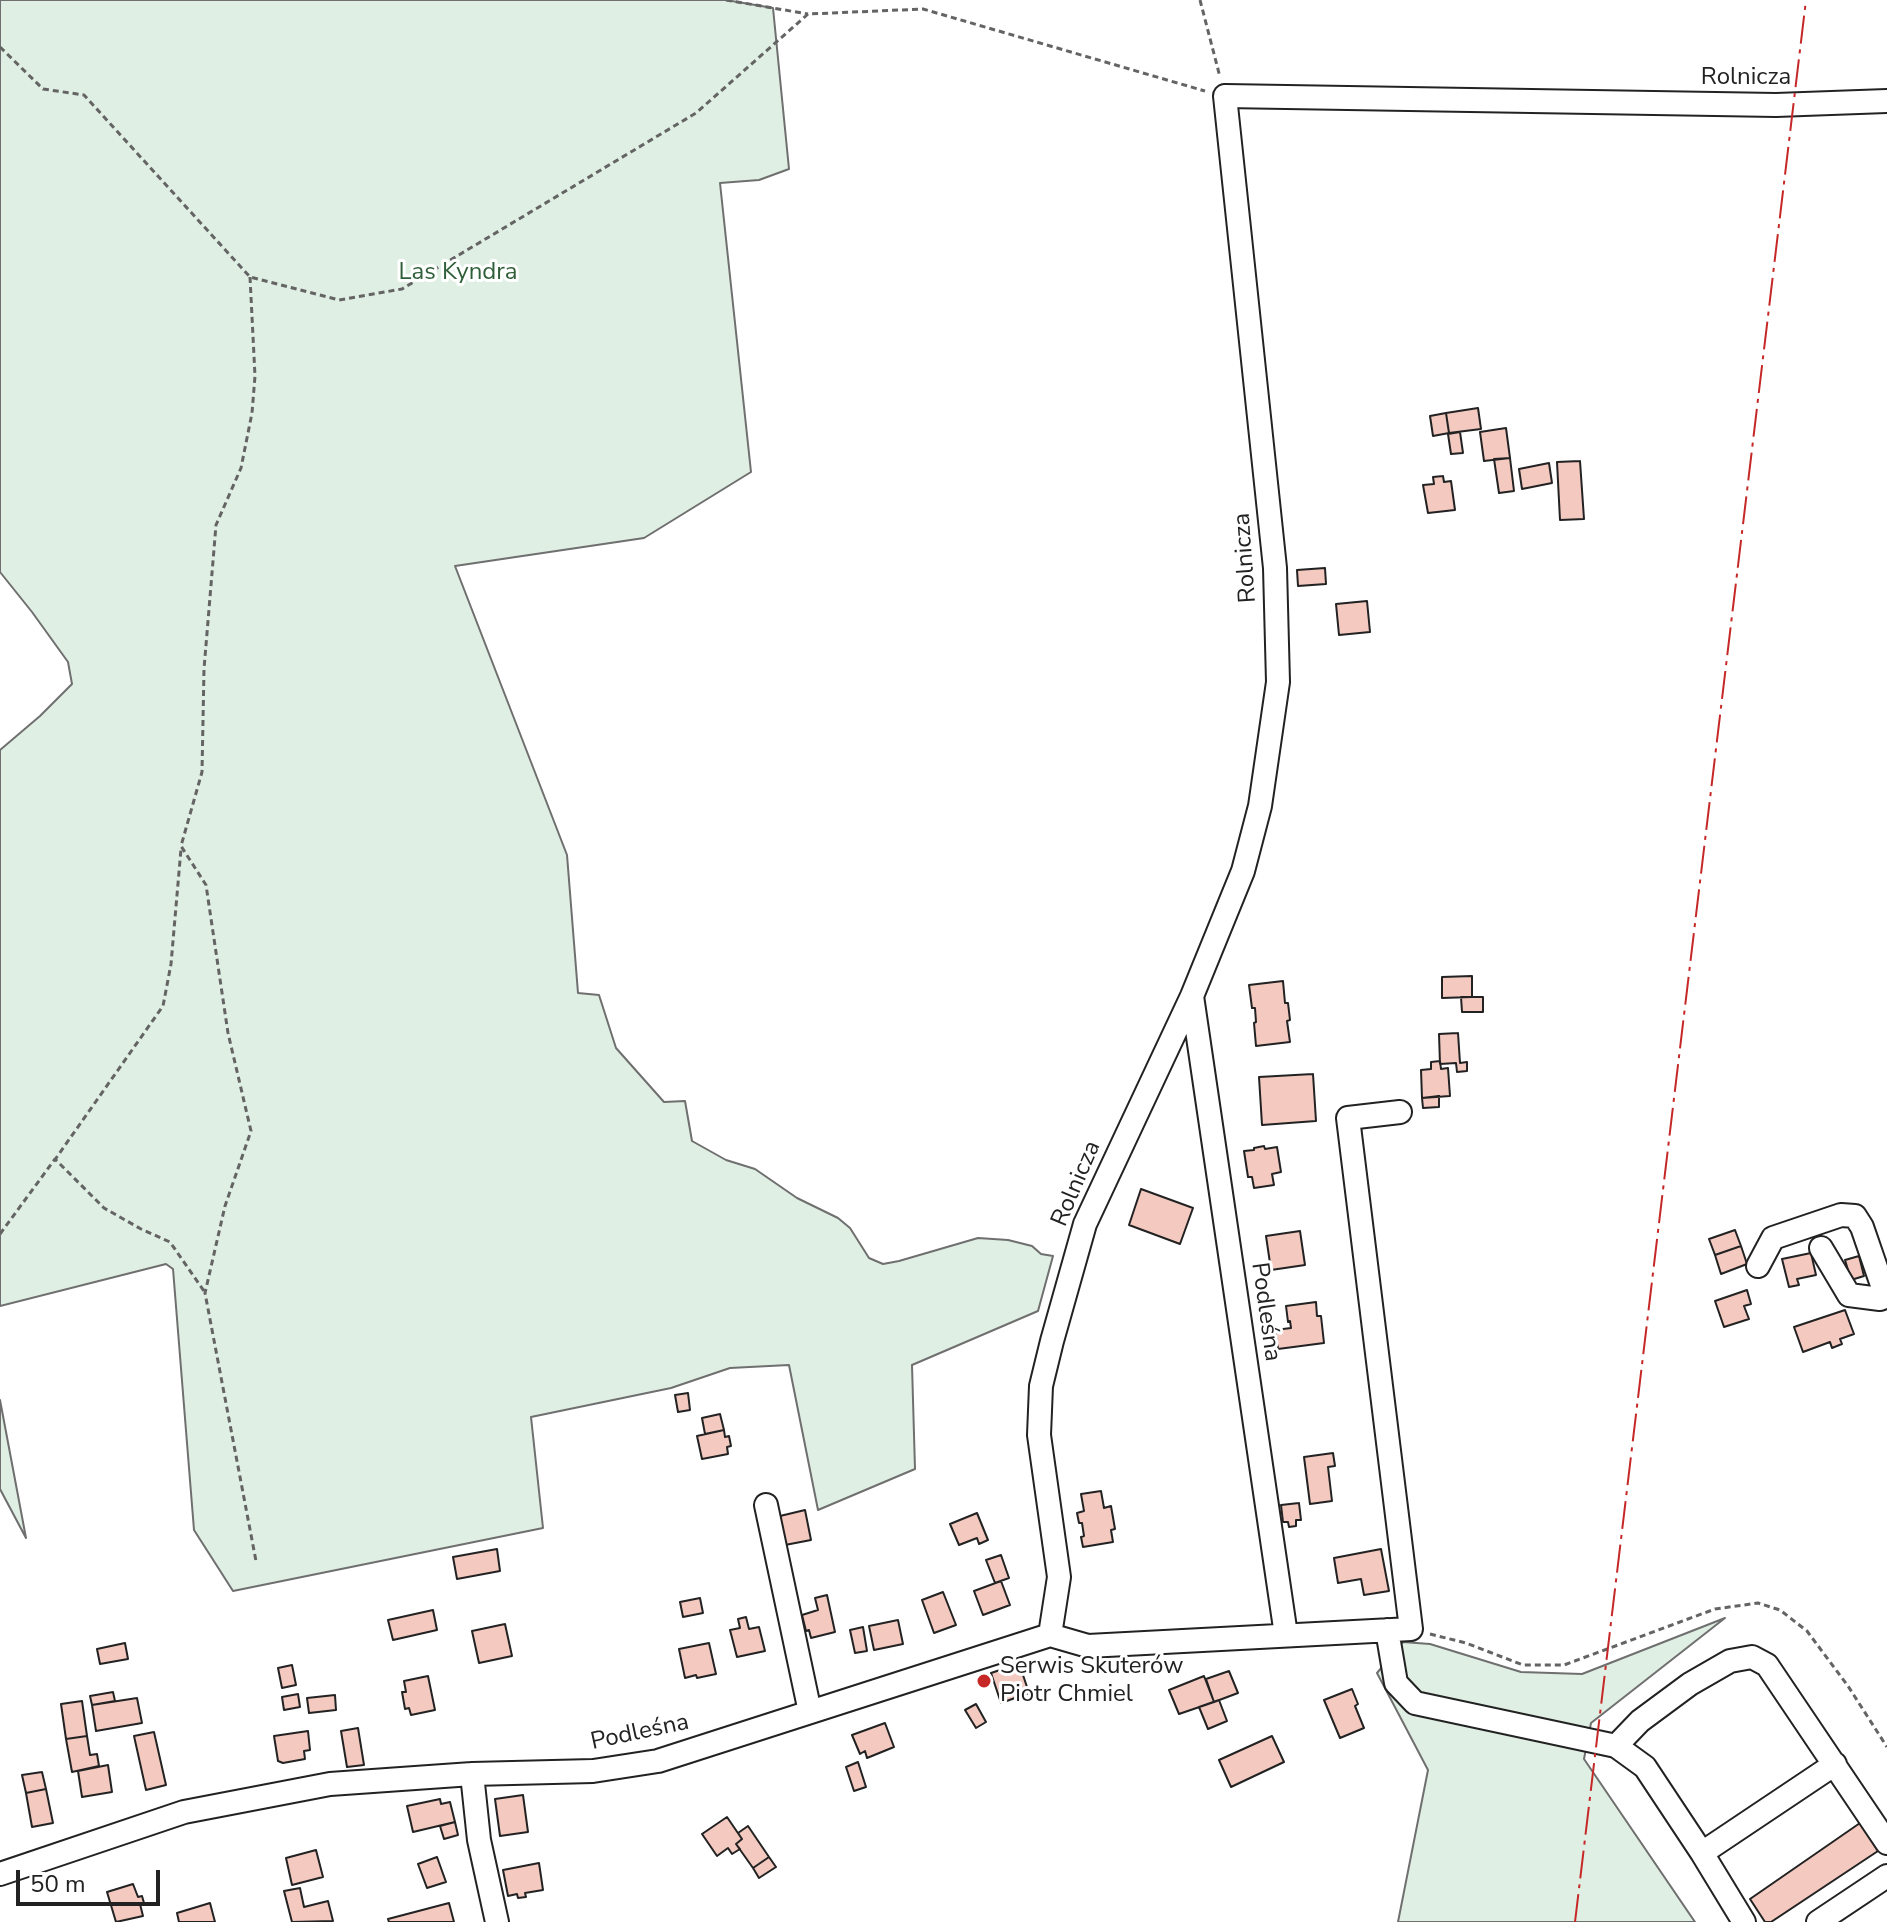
<!DOCTYPE html>
<html>
<head>
<meta charset="utf-8">
<style>
  body { margin:0 }
  #map { position:relative; width:1887px; height:1922px; overflow:hidden; background:#fff; font-family:"Nunito Sans",sans-serif }
  canvas { display:block }
  .scale { position:absolute; left:16px; top:1870px; width:144px; height:36px; box-sizing:border-box; border:4px solid #222; border-top:0; padding-left:10px; font-size:24px; line-height:28px; white-space:nowrap; color:#222; -webkit-text-stroke:6px #fff; paint-order:stroke }
</style>
</head>
<body>
<div id="map">
<canvas width="1887" height="1922"></canvas>
<div class="scale">50 m</div>
</div>
<script>
const c = document.querySelector('canvas').getContext('2d');
c.lineJoin = 'round';
function fillPath(path, color) {
  c.fillStyle = color;
  c.fill(path, 'evenodd');
}
function toPath(rows) {
  const path = new Path2D();
  for (const r of rows) {
    path.moveTo(r[0], r[1]);
    for (let i = 2; i < r.length; i += 2) path.lineTo(r[i], r[i + 1]);
  }
  return path;
}
function stroke(path, color, width, dash) {
  c.strokeStyle = color;
  c.lineWidth = width;
  c.lineCap = dash ? 'butt' : 'round';
  c.setLineDash(dash || []);
  c.stroke(path);
}
function label(font, color, halo, rows, align = 'center') {
  c.font = font + ' "Nunito Sans",sans-serif';
  c.lineWidth = 6;
  c.setLineDash([]);
  c.textBaseline = 'middle';
  c.strokeStyle = halo;
  c.fillStyle = color;
  for (const [text, x, y, turn = 0] of rows) {
    c.save();
    c.translate(x, y);
    c.rotate((+turn || 0) * Math.PI / 180);
    c.textAlign = isNaN(turn) ? turn : align;
    if (halo) c.strokeText(text, 0, 0);
    c.fillText(text, 0, 0);
    c.restore();
  }
}
const green = toPath([
  [0,0,726,0,773,8,789,169,759,180,720,183,751,472,644,538,455,566,567,855,578,993,599,995,616,1048,664,1102,685,1101,692,1141,726,1160,755,1169,797,1198,838,1218,850,1228,869,1258,883,1264,899,1261,978,1238,1008,1240,1032,1246,1041,1254,1053,1256,1038,1311,912,1365,915,1469,818,1510,789,1365,730,1368,671,1388,531,1417,543,1528,233,1591,194,1530,173,1269,166,1264,0,1306,0,750,40,716,72,684,68,662,32,612,0,572,0,0],
  [0,1400,26,1538,0,1489,0,1400],
  [1725,1618,1591,1723,1584,1759,1695,1922,1398,1922,1428,1770,1377,1673,1403,1642,1430,1644,1521,1672,1582,1674,1725,1618]
]);
const building = toPath([
  [1478,408,1481,429,1449,433,1446,413,1478,408],
  [1446,413,1449,433,1433,436,1430,416,1446,413],
  [1506,428,1510,458,1484,461,1480,432,1506,428],
  [1460,432,1463,453,1451,454,1448,434,1460,432],
  [1510,458,1514,491,1499,493,1494,459,1510,458],
  [1580,461,1584,519,1560,520,1557,462,1580,461],
  [1549,463,1552,483,1522,489,1519,469,1549,463],
  [1443,476,1444,482,1451,481,1455,510,1428,513,1423,485,1434,484,1433,477,1443,476],
  [1325,568,1326,584,1298,586,1297,570,1325,568],
  [1367,601,1370,632,1339,635,1336,604,1367,601],
  [1472,976,1472,997,1442,998,1442,977,1472,976],
  [1283,981,1285,1003,1288,1003,1290,1020,1287,1021,1290,1042,1256,1046,1254,1023,1256,1022,1255,1008,1252,1008,1249,985,1283,981],
  [1461,997,1483,997,1483,1012,1462,1012,1461,997],
  [1458,1033,1460,1063,1467,1062,1467,1071,1457,1072,1456,1063,1440,1064,1439,1034,1458,1033],
  [1440,1061,1441,1069,1448,1068,1450,1096,1422,1098,1421,1070,1431,1069,1431,1062,1440,1061],
  [1313,1074,1316,1121,1262,1125,1259,1077,1313,1074],
  [1439,1096,1439,1107,1423,1108,1422,1098,1439,1096],
  [1264,1146,1265,1149,1277,1147,1281,1172,1272,1174,1274,1185,1254,1188,1252,1177,1248,1177,1244,1151,1254,1150,1254,1148,1264,1146],
  [1141,1189,1193,1208,1180,1244,1129,1225,1141,1189],
  [1735,1230,1741,1246,1715,1255,1709,1239,1735,1230],
  [1300,1231,1305,1265,1271,1270,1266,1236,1300,1231],
  [1741,1246,1747,1264,1721,1274,1715,1255,1741,1246],
  [1811,1253,1816,1275,1797,1279,1799,1285,1789,1287,1782,1259,1811,1253],
  [1859,1256,1864,1276,1851,1280,1845,1260,1859,1256],
  [1747,1290,1751,1304,1744,1306,1749,1319,1724,1327,1715,1301,1747,1290],
  [1316,1302,1317,1316,1321,1316,1324,1343,1278,1349,1275,1330,1291,1328,1290,1321,1288,1322,1286,1306,1316,1302],
  [1845,1310,1854,1334,1840,1339,1842,1344,1832,1348,1830,1342,1803,1352,1794,1327,1845,1310],
  [688,1393,690,1410,678,1412,675,1395,688,1393],
  [720,1414,724,1430,705,1434,702,1418,720,1414],
  [724,1430,725,1437,729,1436,731,1446,727,1447,728,1454,702,1459,697,1436,724,1430],
  [1333,1453,1335,1466,1328,1467,1332,1501,1310,1504,1304,1457,1333,1453],
  [1101,1491,1104,1508,1111,1506,1115,1529,1111,1530,1113,1542,1083,1547,1081,1537,1084,1536,1082,1523,1079,1523,1077,1513,1084,1511,1081,1494,1101,1491],
  [1299,1503,1301,1520,1296,1520,1296,1526,1289,1527,1288,1522,1283,1522,1281,1505,1299,1503],
  [805,1510,811,1540,785,1545,780,1516,805,1510],
  [977,1513,988,1540,979,1544,977,1538,959,1545,950,1524,977,1513],
  [497,1549,500,1571,457,1579,453,1557,497,1549],
  [1381,1549,1389,1591,1364,1595,1361,1579,1338,1583,1334,1558,1381,1549],
  [1001,1555,1009,1578,995,1583,986,1560,1001,1555],
  [1001,1581,1010,1605,983,1615,974,1591,1001,1581],
  [943,1592,956,1625,934,1633,922,1600,943,1592],
  [827,1595,835,1632,811,1638,809,1630,806,1631,802,1615,818,1610,815,1598,827,1595],
  [700,1598,703,1613,683,1617,680,1602,700,1598],
  [433,1610,437,1630,393,1640,388,1620,433,1610],
  [746,1617,749,1629,759,1627,765,1651,737,1657,730,1630,740,1628,738,1619,746,1617],
  [898,1620,903,1644,874,1650,869,1626,898,1620],
  [505,1624,512,1656,479,1663,472,1631,505,1624],
  [863,1627,867,1651,855,1653,850,1630,863,1627],
  [125,1643,128,1659,100,1664,97,1649,125,1643],
  [709,1643,716,1674,697,1678,696,1675,685,1678,679,1649,709,1643],
  [292,1665,296,1685,282,1688,278,1668,292,1665],
  [1020,1666,1029,1693,1001,1703,991,1673,1009,1667,1010,1670,1020,1666],
  [1229,1671,1238,1693,1214,1702,1206,1679,1229,1671],
  [428,1676,435,1710,411,1715,409,1708,405,1709,402,1692,406,1692,404,1681,428,1676],
  [1204,1676,1214,1702,1179,1714,1169,1690,1204,1676],
  [1352,1689,1358,1704,1355,1706,1364,1728,1340,1738,1324,1700,1352,1689],
  [113,1692,115,1701,92,1705,90,1696,113,1692],
  [298,1694,300,1707,284,1710,282,1697,298,1694],
  [335,1695,336,1710,309,1713,307,1698,335,1695],
  [137,1698,142,1723,96,1731,92,1705,137,1698],
  [1219,1700,1227,1721,1208,1729,1199,1707,1219,1700],
  [82,1701,87,1736,66,1739,61,1704,82,1701],
  [976,1704,986,1722,976,1728,965,1710,976,1704],
  [885,1723,894,1747,867,1758,865,1751,860,1754,852,1735,885,1723],
  [358,1728,364,1765,347,1767,341,1731,358,1728],
  [308,1731,310,1750,304,1751,305,1759,283,1763,278,1761,274,1736,308,1731],
  [154,1732,166,1785,146,1790,134,1736,154,1732],
  [87,1736,90,1755,97,1754,99,1766,72,1772,66,1739,87,1736],
  [1272,1736,1284,1762,1231,1787,1219,1760,1272,1736],
  [858,1762,866,1787,854,1791,846,1767,858,1762],
  [108,1765,112,1792,82,1797,78,1771,108,1765],
  [42,1772,46,1789,26,1793,22,1775,42,1772],
  [46,1789,53,1823,32,1827,26,1793,46,1789],
  [523,1795,528,1832,500,1836,495,1799,523,1795],
  [440,1799,441,1804,450,1802,455,1822,413,1832,407,1806,440,1799],
  [727,1817,742,1839,736,1844,740,1849,732,1854,728,1848,717,1856,702,1834,727,1817],
  [455,1822,458,1835,444,1839,440,1826,455,1822],
  [1860,1823,1878,1851,1771,1922,1765,1922,1750,1899,1860,1823],
  [748,1826,769,1857,753,1868,736,1844,742,1839,738,1833,748,1826],
  [316,1850,323,1877,292,1885,286,1858,316,1850],
  [437,1857,446,1882,427,1888,418,1864,437,1857],
  [769,1857,776,1867,759,1878,753,1868,769,1857],
  [539,1863,543,1890,525,1893,526,1897,518,1898,517,1894,508,1896,503,1870,539,1863],
  [133,1884,138,1897,142,1896,144,1903,140,1904,143,1916,116,1922,107,1892,133,1884],
  [300,1888,304,1907,328,1901,333,1921,292,1922,284,1891,300,1888],
  [210,1903,215,1922,179,1922,177,1913,210,1903],
  [449,1903,454,1922,389,1922,388,1919,449,1903]
]);
const path = toPath([
  [726,0,808,14],
  [1200,0,1220,77],
  [0,47,43,89,84,95,250,277,339,300,402,289,696,113,808,14,923,9,1205,91],
  [250,277,255,376,252,413,241,468,216,525,204,669,202,772,181,846,206,885,228,1033,251,1131,225,1206,205,1293,256,1561],
  [54,1161,163,1006,171,964,181,849],
  [0,1234,55,1159,104,1208,141,1229,170,1242,204,1291],
  [1430,1634,1466,1643,1523,1665,1564,1665,1715,1609,1758,1603,1780,1610,1807,1631,1848,1686,1887,1747]
]);
const minor = toPath([
  [1192,996,1286,1635],
  [1821,1248,1849,1295,1880,1299,1887,1296],
  [1758,1266,1773,1238,1841,1215,1855,1216,1862,1227,1883,1288,1887,1291],
  [766,1505,810,1712],
  [1387,1630,1396,1683,1415,1703,1616,1746,1645,1767,1702,1853,1744,1922],
  [1050,1635,1059,1577,1039,1435,1041,1386,1052,1341,1085,1224,1192,996,1243,871,1260,806,1278,682,1275,568,1225,96,1776,105,1887,101],
  [1616,1746,1640,1721,1690,1684,1730,1661,1752,1657,1767,1665,1887,1843],
  [472,1774,479,1840,497,1922],
  [1702,1853,1835,1764],
  [0,1874,184,1812,330,1784,472,1774,593,1771,658,1761,1050,1635,1088,1646,1411,1629,1348,1118,1400,1112],
  [1818,1922,1887,1876]
]);
const power = toPath([
  [1575,1922,1806,0]
]);
const markers = [
  [984,1681,8,"#c62828"]
];
const streetNames = [
  ["Rolnicza",1746,78],
  ["Rolnicza",1246,558,-94],
  ["Rolnicza",1077,1184,-67],
  ["Podleśna",1265,1312,82],
  ["Podleśna",640,1733,-12]
];
const parkNames = [
  ["Las Kyndra",458,273]
];
const poiNames = [
  ["Serwis Skuterów",1000,1667],
  ["Piotr Chmiel",1000,1695]
];
fillPath(green, '#e0efe3');
stroke(green, '#6f6f6f', 2);
fillPath(building, '#f3c9c0');
stroke(building, '#222', 2);
stroke(minor, '#222', 26);
stroke(path, '#646464', 3, [6, 4]);
stroke(minor, '#fff', 22);
stroke(power, '#c62828', 2, [28, 6, 4, 6]);
for (const [x, y, r, color] of markers) {
  const dot = new Path2D();
  dot.arc(x, y, r, 0, 2 * Math.PI);
  c.fillStyle = color;
  c.fill(dot);
  stroke(dot, '#fff', 3);
}
label('24px', '#222', '#fff', streetNames);
label('24px', '#2f5e38', '#fff', parkNames);
label('24px', '#222', '#fff', poiNames, 'left');
</script>
</body>
</html>
